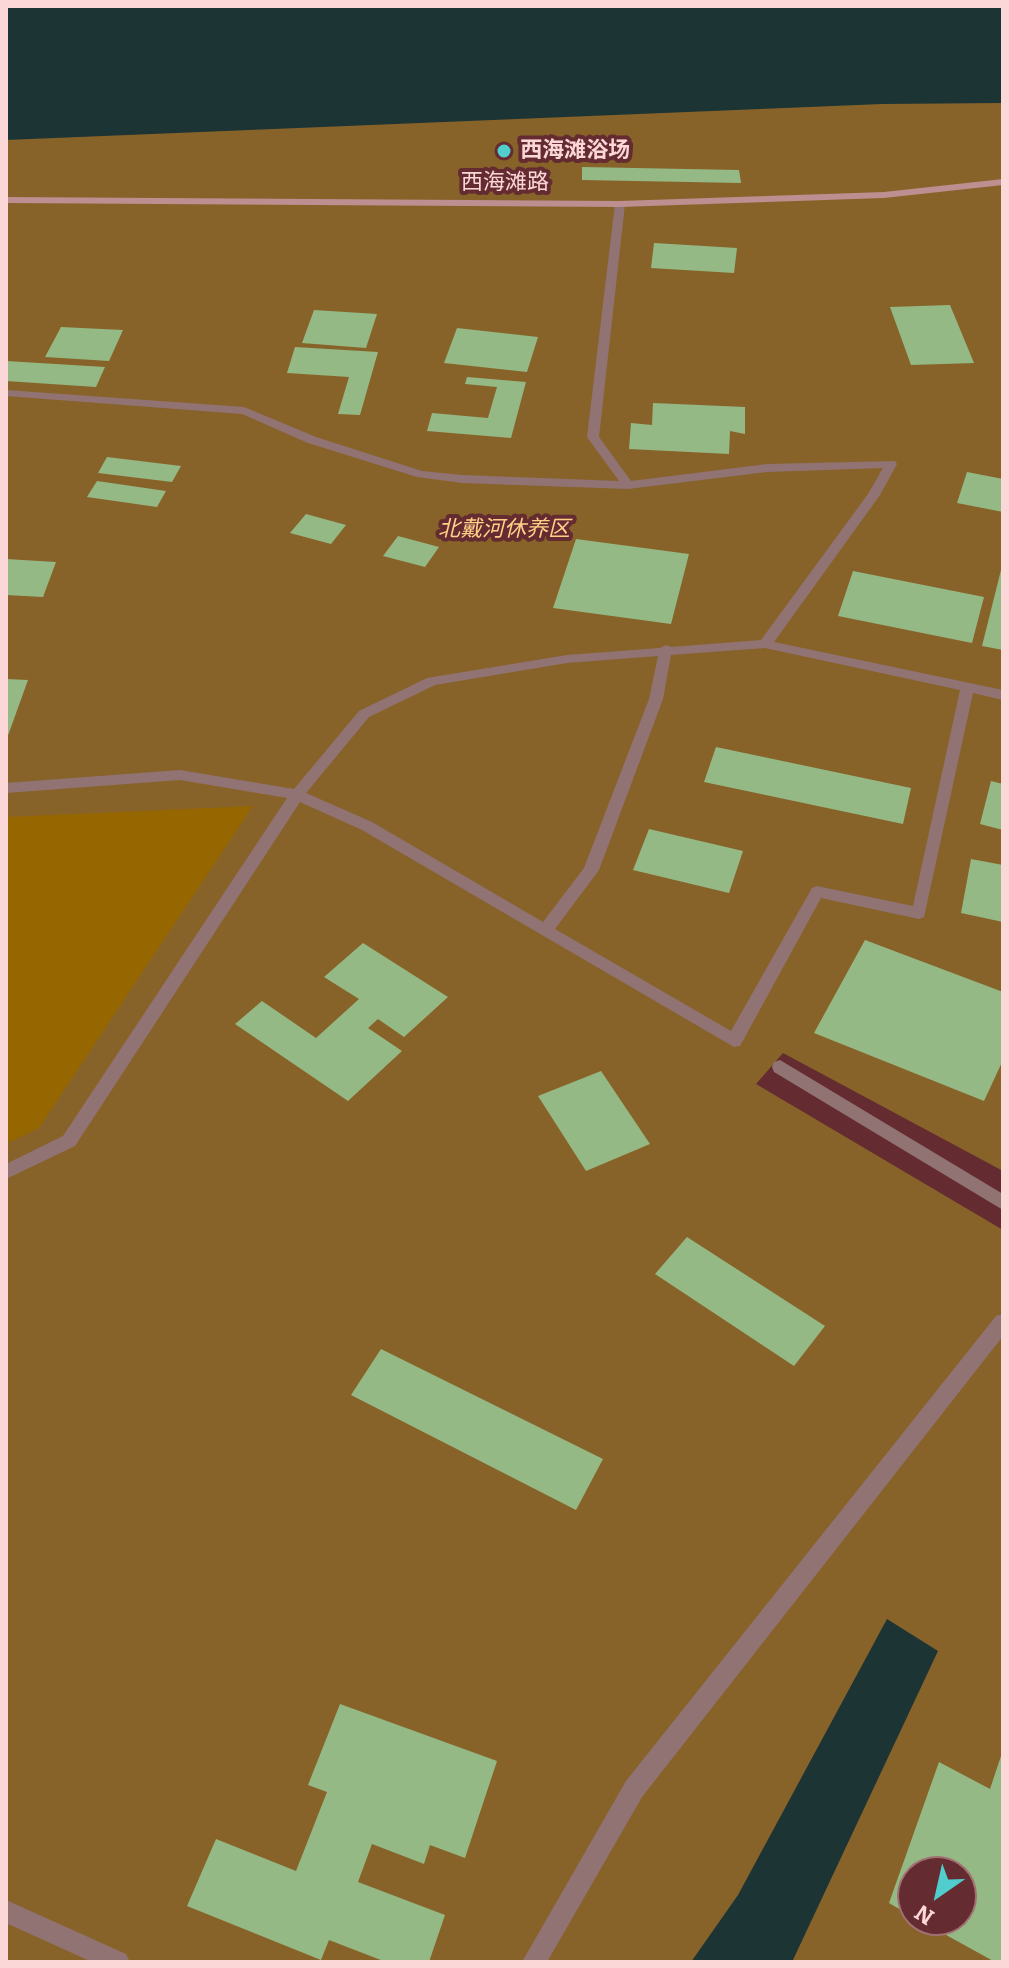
<!DOCTYPE html>
<html>
<head>
<meta charset="utf-8">
<style>
  body { margin:0 }
  #map { position:relative; width:1009px; height:1968px; overflow:hidden; background:#642b30; font-family:Bitter,serif }
  canvas { display:block }
  .frame { position:absolute; inset:0; border:8px solid #fcd7d8; pointer-events:none }
  .north { position:absolute; left:897px; top:1856px; width:80px; height:80px; box-sizing:border-box; background:#642b30; border:2px solid #a17073; border-radius:50%; rotate:214deg; font-size:22px; font-weight:700; line-height:32px; text-align:center; color:#fcd7d8 }
  .north::after { content:''; display:block; margin:auto; width:28px; height:36px; background:#52cdce; clip-path:polygon(50% 0,100% 100%,50% 72%,0 100%) }
</style>
</head>
<body>
<div id="map">
<canvas width="1009" height="1968"></canvas>
<div class="frame"></div>
<div class="north">N</div>
</div>
<script>
const c = document.querySelector('canvas').getContext('2d');
c.lineJoin = 'round';
function fillPath(path, color) {
  c.fillStyle = color;
  c.fill(path, 'evenodd');
}
function toPath(rows) {
  const path = new Path2D();
  for (const r of rows) {
    path.moveTo(r[0], r[1]);
    for (let i = 2; i < r.length; i += 2) path.lineTo(r[i], r[i + 1]);
  }
  return path;
}
function stroke(path, color, width, dash) {
  c.strokeStyle = color;
  c.lineWidth = width;
  c.lineCap = dash ? 'butt' : 'round';
  c.setLineDash(dash || []);
  c.stroke(path);
}
function label(font, color, halo, rows, align = 'center') {
  c.font = font + ' Bitter,"Noto Sans SC",serif';
  c.lineWidth = 8;
  c.setLineDash([]);
  c.textBaseline = 'middle';
  c.strokeStyle = halo;
  c.fillStyle = color;
  for (const [text, x, y, turn = 0] of rows) {
    c.save();
    c.translate(x, y);
    c.rotate((+turn || 0) * Math.PI / 180);
    c.textAlign = isNaN(turn) ? turn : align;
    if (halo) c.strokeText(text, 0, 0);
    c.fillText(text, 0, 0);
    c.restore();
  }
}
const green = toPath([
  [6,6,1003,6,1003,1171,783,1053,756,1084,1003,1230,1003,1962,6,1962],
  [913,1872,961,1872,961,1920,913,1920]
]);
const forest = toPath([
  [253,806,39,1128,6,1144,6,817]
]);
const water = toPath([
  [6,6,1003,6,1003,103,882,104,6,140],
  [887,1619,938,1651,792,1962,691,1962,738,1895]
]);
const building = toPath([
  [582,167,739,170,741,183,582,180],
  [654,243,737,248,734,273,651,268],
  [950,305,974,363,911,365,890,307],
  [314,310,377,314,366,348,302,343],
  [61,327,123,330,109,361,45,357],
  [457,328,538,337,527,372,444,363],
  [295,347,378,352,360,415,338,414,349,377,287,373],
  [6,361,105,367,96,387,6,381],
  [467,377,526,382,511,438,427,431,432,413,488,418,497,387,465,384],
  [653,403,745,407,745,434,730,431,729,454,629,449,631,423,652,425],
  [107,457,181,466,172,482,98,473],
  [967,472,1003,479,1003,512,957,503],
  [97,481,166,491,157,507,87,497],
  [306,514,346,525,331,544,290,533],
  [398,536,439,547,425,567,383,556],
  [576,539,689,554,671,624,553,608],
  [6,559,56,562,43,597,6,595],
  [1002,566,1003,566,1003,650,982,646],
  [853,571,984,597,972,643,838,616],
  [6,679,28,680,6,741],
  [716,747,911,788,903,824,704,782],
  [991,781,1003,784,1003,830,980,824],
  [649,829,743,851,729,893,633,870],
  [971,859,1003,865,1003,922,961,913],
  [865,940,1003,992,1003,1060,984,1101,814,1033],
  [363,943,448,997,404,1037,378,1019,368,1028,402,1051,348,1101,235,1024,262,1001,316,1038,359,999,324,977],
  [601,1071,650,1144,586,1171,538,1096],
  [687,1237,825,1326,794,1366,655,1274],
  [381,1349,603,1459,576,1510,351,1395],
  [340,1704,497,1761,465,1858,430,1845,424,1864,372,1844,358,1882,445,1915,429,1962,386,1962,329,1940,321,1960,187,1906,216,1839,296,1871,327,1792,308,1785],
  [1002,1753,1003,1962,995,1962,919,1920,961,1920,961,1872,913,1872,913,1917,889,1903,939,1762,990,1789]
]);
const street = toPath([
  [620,201,625,204,599,437,631,481,767,464,895,461,897,464,880,495,774,642,1003,690,1003,700,973,693,924,917,919,919,821,898,740,1046,734,1047,362,830,300,802,75,1146,6,1179,6,1164,63,1136,287,798,180,780,6,793,6,783,180,770,294,789,359,711,427,678,567,655,660,648,666,645,671,647,761,640,868,494,883,468,767,472,628,489,462,483,417,477,308,443,242,414,6,396,6,390,244,407,316,437,422,471,462,475,619,481,587,437,615,204,620,201],
  [765,648,960,690,913,906,817,886,812,888,731,1031,555,929,599,870,663,699,671,655,765,648],
  [658,656,649,699,584,868,543,922,372,822,306,793,369,717,435,685,567,663,658,656],
  [780,1060,1003,1194,1003,1210,774,1072,772,1067,774,1062,780,1060],
  [1003,1314,1003,1336,642,1797,547,1962,522,1962,626,1781,996,1316,1003,1314],
  [6,1900,126,1954,130,1962,92,1962,6,1923,6,1900]
]);
const secondary = toPath([
  [1003,179,1003,185,884,198,620,207,6,203,6,197,620,201,884,192,1003,179]
]);
const markers = [
  [504,151,8,"#52cdce"]
];
const farPoinames = [
  ["西海滩浴场",520,151]
];
const farStreetnames = [
  ["西海滩路",505,183]
];
const farParknames = [
  ["北戴河休养区",504,530]
];
fillPath(green, '#87632a');
fillPath(forest, '#966600');
fillPath(water, '#1d3434');
fillPath(building, '#95b985');
fillPath(street, '#917374');
fillPath(secondary, '#bd8f91');
for (const [x, y, r, color] of markers) {
  const dot = new Path2D();
  dot.arc(x, y, r, 0, 2 * Math.PI);
  c.fillStyle = color;
  c.fill(dot);
  stroke(dot, '#642b30', 3);
}
label('bold 22px', '#fcd7d8', '#642b30', farPoinames, 'left');
label('22px', '#fcd7d8', '#642b30', farStreetnames);
label('italic 22px', '#ffcf88', '#642b30', farParknames);
</script>
</body>
</html>
